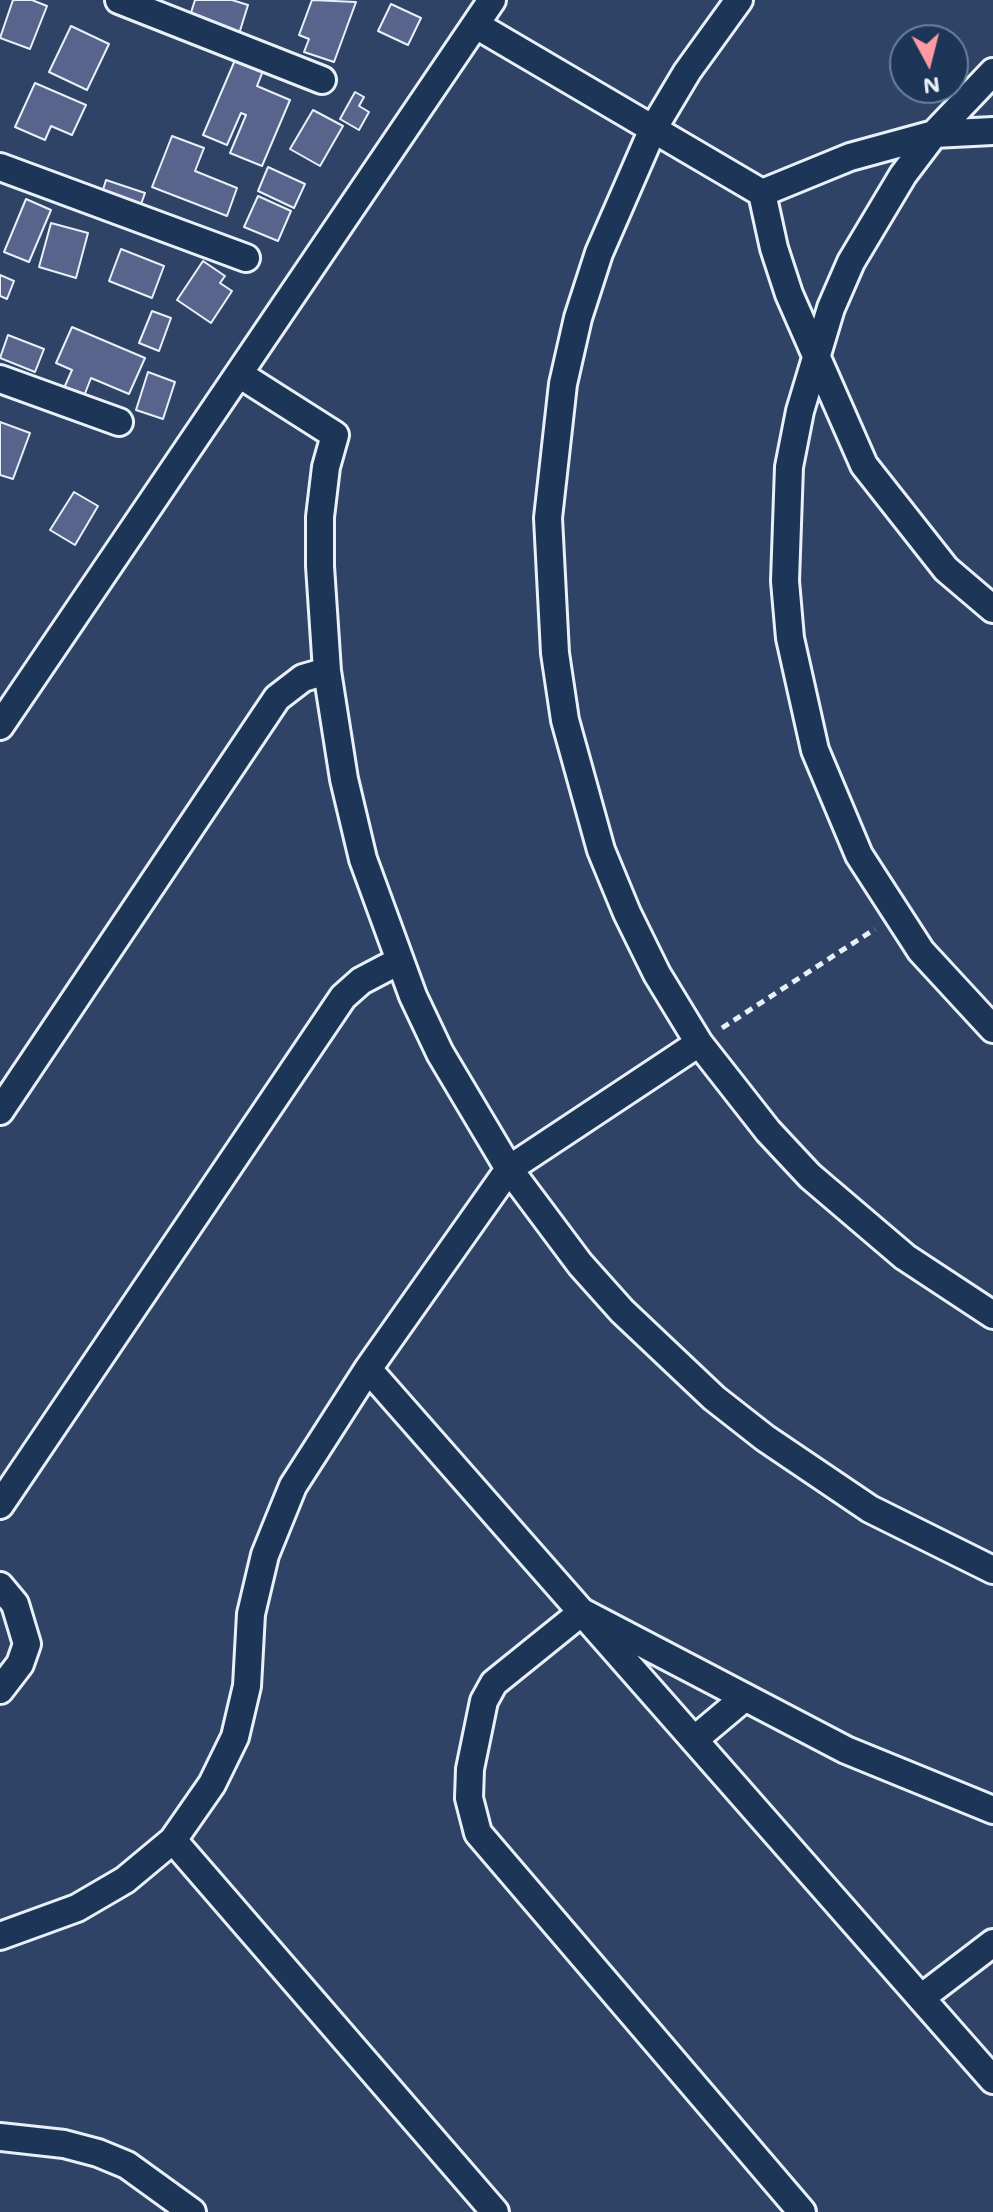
<!DOCTYPE html>
<html>
<head>
<meta charset="utf-8">
<style>
  body { margin:0 }
  #map { position:relative; width:993px; height:2212px; overflow:hidden; background:#2f4367; font-family:Mali,sans-serif }
  canvas { display:block }
  .north { position:absolute; left:889px; top:24px; width:80px; height:80px; box-sizing:border-box; background:#1d3557; border:2px solid #6e8097; border-radius:50%; rotate:173deg; font-size:22px; font-weight:700; line-height:32px; text-align:center; color:#e8f1f8 }
  .north::after { content:''; display:block; margin:auto; width:28px; height:36px; background:#ff9aa2; clip-path:polygon(50% 0,100% 100%,50% 72%,0 100%) }
</style>
</head>
<body>
<div id="map">
<canvas width="993" height="2212"></canvas>
<div class="north">N</div>
</div>
<script>
const c = document.querySelector('canvas').getContext('2d');
c.lineJoin = 'round';
function fillPath(path, color) {
  c.fillStyle = color;
  c.fill(path, 'evenodd');
}
function toPath(rows) {
  const path = new Path2D();
  for (const r of rows) {
    path.moveTo(r[0], r[1]);
    for (let i = 2; i < r.length; i += 2) path.lineTo(r[i], r[i + 1]);
  }
  return path;
}
function stroke(path, color, width, dash) {
  c.strokeStyle = color;
  c.lineWidth = width;
  c.lineCap = dash ? 'butt' : 'round';
  c.setLineDash(dash || []);
  c.stroke(path);
}
const building = toPath([
  [13,0,32,0,47,6,30,49,0,38,13,0],
  [195,0,232,0,248,5,239,34,189,19,195,0],
  [312,0,356,2,334,62,304,52,309,39,299,35,312,0],
  [391,4,421,18,408,45,378,31,391,4],
  [71,26,109,44,87,90,49,72,71,26],
  [235,60,263,71,257,86,290,100,262,166,230,153,246,115,241,113,227,145,203,135,235,60],
  [35,83,86,105,72,135,51,126,45,140,15,127,35,83],
  [355,92,364,97,359,106,369,112,359,130,340,119,355,92],
  [313,110,343,126,320,166,290,149,313,110],
  [172,136,204,148,195,171,237,188,227,216,152,187,172,136],
  [268,167,305,184,294,208,258,191,268,167],
  [106,180,145,193,140,207,102,193,106,180],
  [258,196,291,211,278,241,244,227,258,196],
  [26,199,51,210,29,262,4,252,26,199],
  [51,223,88,233,76,278,39,267,51,223],
  [121,249,164,266,152,298,109,281,121,249],
  [203,261,225,276,220,283,232,291,211,323,177,300,203,261],
  [0,275,14,281,7,299,0,296,0,275],
  [152,311,171,318,159,351,139,343,152,311],
  [72,327,145,358,129,394,91,378,84,396,64,388,72,370,56,363,72,327],
  [8,335,44,349,35,372,0,358,8,335],
  [148,372,175,382,163,419,136,410,148,372],
  [0,422,30,433,13,479,0,475,0,422],
  [74,492,98,506,75,545,50,530,74,492]
]);
const path = toPath([
  [722,1028,875,929]
]);
const minor = toPath([
  [119,0,322,80],
  [739,0,687,72,653,129,599,253,578,318,563,384,548,518,555,653,565,720,601,850,627,913,657,974,699,1043,768,1131,810,1176,905,1257,993,1315],
  [476,25,762,193,774,248,789,294,864,465,946,569,993,609],
  [993,72,934,134,903,175,851,262,831,308,800,411,789,467,785,581,790,638,815,750,859,855,921,951,993,1029],
  [0,167,246,258],
  [762,193,850,157,934,134,993,131],
  [239,374,335,435,326,467,320,517,320,566,327,671,344,779,363,859,413,996,440,1053,509,1169,580,1264,622,1311,714,1398,765,1438,870,1509,993,1570],
  [0,379,119,422],
  [0,726,492,0],
  [0,1111,277,698,303,678,327,671],
  [368,1369,993,2080],
  [0,1505,343,997,361,981,399,961],
  [0,1586,15,1604,27,1644,20,1664,0,1690],
  [694,1740,744,1698],
  [173,1840,495,2212],
  [0,1936,77,1908,125,1880,173,1840,212,1784,235,1737,247,1686,251,1614,265,1555,293,1486,368,1369,509,1169,699,1043],
  [921,1998,993,1943],
  [0,2137,64,2144,98,2153,127,2165,192,2212],
  [802,2212,478,1833,469,1798,470,1769,484,1701,494,1683,582,1612,846,1750,993,1810]
]);
fillPath(building, '#58648c');
stroke(building, '#e8f1f8', 2);
stroke(minor, '#e8f1f8', 32);
stroke(path, '#e8f1f8', 5, [8, 6]);
stroke(minor, '#1d3557', 26);
</script>
</body>
</html>
